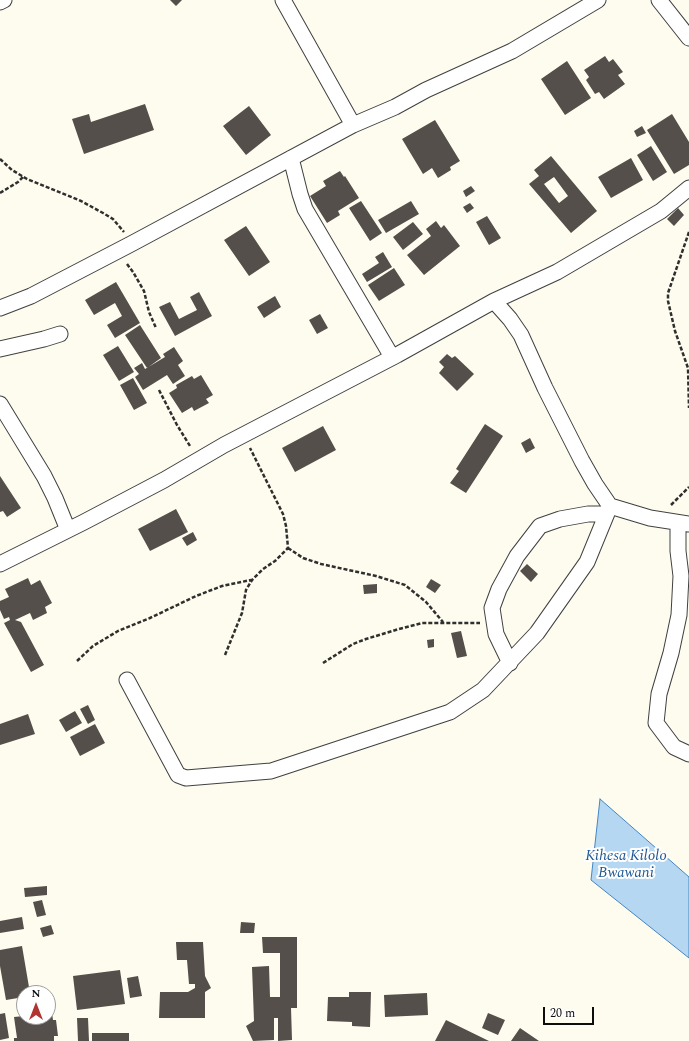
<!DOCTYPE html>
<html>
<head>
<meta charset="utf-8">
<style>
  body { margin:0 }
  #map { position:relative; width:689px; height:1041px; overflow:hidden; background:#fefcee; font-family:Spectral,serif }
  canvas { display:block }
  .north { position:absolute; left:16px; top:985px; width:40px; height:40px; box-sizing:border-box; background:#fff; border:1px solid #9e9e9e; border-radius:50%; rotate:0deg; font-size:11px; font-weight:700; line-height:16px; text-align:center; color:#0d0d0d }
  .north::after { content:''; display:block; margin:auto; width:14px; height:18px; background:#b13430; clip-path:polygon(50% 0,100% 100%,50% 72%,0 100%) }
  .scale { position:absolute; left:543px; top:1007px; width:51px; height:18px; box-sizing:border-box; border:2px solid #0d0d0d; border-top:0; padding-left:5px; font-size:12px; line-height:14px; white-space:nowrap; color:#0d0d0d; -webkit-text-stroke:3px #fff; paint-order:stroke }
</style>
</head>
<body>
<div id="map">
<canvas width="689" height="1041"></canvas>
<div class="north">N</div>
<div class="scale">20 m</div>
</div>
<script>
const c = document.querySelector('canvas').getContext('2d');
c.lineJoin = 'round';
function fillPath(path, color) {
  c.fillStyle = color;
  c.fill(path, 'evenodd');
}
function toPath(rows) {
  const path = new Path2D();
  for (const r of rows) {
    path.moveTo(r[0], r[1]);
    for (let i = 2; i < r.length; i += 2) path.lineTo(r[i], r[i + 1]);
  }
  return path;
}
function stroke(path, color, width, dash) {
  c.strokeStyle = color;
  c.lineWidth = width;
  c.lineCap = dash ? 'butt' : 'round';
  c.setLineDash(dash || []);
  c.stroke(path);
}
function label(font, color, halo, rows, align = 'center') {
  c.font = font + ' Spectral,serif';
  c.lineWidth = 4;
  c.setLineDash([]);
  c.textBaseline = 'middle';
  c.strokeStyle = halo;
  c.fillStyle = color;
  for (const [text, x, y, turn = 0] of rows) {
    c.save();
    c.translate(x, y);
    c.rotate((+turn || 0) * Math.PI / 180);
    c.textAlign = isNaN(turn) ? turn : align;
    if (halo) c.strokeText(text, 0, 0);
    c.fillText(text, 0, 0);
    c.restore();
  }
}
const water = toPath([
  [600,799,689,877,689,958,591,880,600,799]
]);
const building = toPath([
  [170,0,182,0,176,6],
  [605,56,609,62,613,59,623,72,618,75,625,84,604,99,599,92,595,94,586,80,589,77,584,70],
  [567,61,591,98,565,115,541,79],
  [145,104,154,130,84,154,72,119,89,114,91,122],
  [249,106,271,135,246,155,223,126],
  [672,114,689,142,689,165,674,174,647,130],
  [435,120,460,161,450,167,451,170,438,178,432,168,423,174,402,139],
  [642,126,646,133,637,137,634,131],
  [651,146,667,172,653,181,637,155],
  [551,156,597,211,571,233,529,184,539,176,534,170],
  [554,177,568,196,559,203,544,184],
  [631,158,643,180,611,198,598,177],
  [340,171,344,177,345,176,359,198,338,211,340,215,327,223,310,196,326,186,323,181],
  [471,186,475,191,466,197,463,191],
  [361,201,382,233,370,241,349,208],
  [411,201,419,214,386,233,378,220],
  [470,203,474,208,467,213,463,207],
  [678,208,684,215,674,226,667,219],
  [487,216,501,238,489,245,476,222],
  [436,221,441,228,444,225,460,246,424,275,407,255,431,236,426,229],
  [413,222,423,234,403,250,393,237],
  [246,226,270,262,249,276,224,240],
  [383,252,392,267,367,282,362,274,379,263,375,257],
  [394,268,405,285,379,301,368,285],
  [116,282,140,323,115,338,107,325,122,316,115,303,94,315,85,300],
  [199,292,212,316,175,336,159,307,170,302,179,319,197,310,190,297],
  [275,296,281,307,264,318,257,307],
  [320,314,328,328,317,334,309,320],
  [140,325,161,358,147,368,125,335],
  [118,346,134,372,119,381,103,355],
  [174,347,183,361,178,365,185,376,173,384,167,375,143,390,135,377,139,374,134,368,142,363,145,369,165,357,163,354],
  [447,354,452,358,455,356,474,374,457,391,439,373,444,367,439,362],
  [201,375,213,395,206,399,209,403,194,411,192,407,182,413,169,393,177,388,176,385,192,376,194,379],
  [133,378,147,403,134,410,120,385],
  [485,424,503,436,466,493,450,483,459,471,456,469],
  [323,426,336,450,295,472,282,448],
  [530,438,535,448,526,453,521,443],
  [0,476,21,508,7,517,3,511,0,512],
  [176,509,188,532,150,551,138,529],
  [193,532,197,540,187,546,182,538],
  [527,564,538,574,531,582,520,571],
  [28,578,31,585,40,580,52,603,45,607,47,613,33,620,30,613,15,620,21,622,44,665,31,672,4,623,10,620,9,617,4,619,0,610,0,601,9,597,5,589],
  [431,579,441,585,435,593,426,587],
  [377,584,377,593,364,594,363,585],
  [461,631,467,656,457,658,451,633],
  [434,639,434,647,428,648,427,640],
  [88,705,95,720,88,724,80,709],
  [75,711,82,723,66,732,59,720],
  [28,714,35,734,0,745,0,724],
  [95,724,105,743,80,756,70,737],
  [47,886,47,895,25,897,24,888],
  [42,900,46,915,37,917,33,902],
  [22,917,24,929,0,933,0,921],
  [241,922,255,923,254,933,240,933],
  [51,925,54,934,43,937,40,928],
  [262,937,297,937,297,1008,291,1008,292,1040,278,1041,278,1018,274,1018,274,1040,253,1041,246,1026,254,1021,252,967,269,966,270,997,280,997,280,953,263,953],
  [176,942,203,942,205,976,211,988,205,992,205,1018,159,1018,160,992,188,992,195,988,195,984,189,984,187,960,177,960],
  [22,946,30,993,24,993,24,997,6,1000,0,966,0,950],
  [120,970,125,1004,77,1010,73,976],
  [138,976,142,996,130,998,127,978],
  [349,992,371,992,370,1027,352,1026,352,1022,327,1021,328,997,349,997],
  [427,993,428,1015,385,1017,384,995],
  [5,1013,9,1038,0,1040,0,1014],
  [48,1013,52,1013,53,1020,56,1020,58,1036,54,1036,54,1041,14,1041,14,1038,17,1038,14,1017,24,1016,26,1017,26,1021,36,1020,36,1017,48,1017],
  [488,1013,505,1020,498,1035,482,1028],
  [77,1018,88,1018,89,1041,78,1041],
  [446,1020,489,1041,435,1041],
  [520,1028,539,1041,511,1041],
  [92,1033,129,1033,129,1041,92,1041]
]);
const path = toPath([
  [0,159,12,170,27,179,81,201,103,213,113,219,124,232],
  [0,193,18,182,23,177],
  [689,232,668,293,668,301,675,331,688,368,689,408],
  [127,264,133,272,144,291,149,312,156,328],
  [159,390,177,425,190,446],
  [671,505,689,487],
  [288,548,303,558,321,564,376,576,405,585,426,602,443,622],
  [225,655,242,613,246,590,252,580,263,569,275,561,288,548,286,526,283,514,250,448],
  [77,661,93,646,118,631,150,618,196,596,222,586,251,580],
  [323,663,353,644,366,639,399,629,422,623,480,623]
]);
const street = toPath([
  [283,0,353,125],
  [659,0,689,38],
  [0,2,4,0],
  [291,158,300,194,305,209,392,357],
  [494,301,510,319,521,335,545,388,582,461,595,484,610,506,650,518,689,524],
  [0,308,31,296,131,244,353,125,395,107,426,90,512,51,598,0],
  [0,349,44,339,60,334],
  [0,404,44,476,55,498,68,530],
  [678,523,678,551,681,576,679,615,671,653,659,694,656,723,674,747,689,754],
  [0,564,84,522,164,480,224,445,397,355,494,301,557,272,661,211,689,188],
  [510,663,496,634,492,608,499,589,517,556,540,526,560,519,588,514,606,514],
  [127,680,178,775,186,778,271,771,450,712,483,690,537,633,587,562,610,506]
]);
const waterNames = [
  ["Kihesa Kilolo",626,857],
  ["Bwawani",626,874]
];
fillPath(water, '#b6d7f1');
stroke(water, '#4386c2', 1);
fillPath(building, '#544f4a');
stroke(street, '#404040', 17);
stroke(path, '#2f2f2f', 2.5, [4, 2]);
stroke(street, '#fff', 15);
label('italic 15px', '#205994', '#fff', waterNames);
</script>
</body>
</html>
